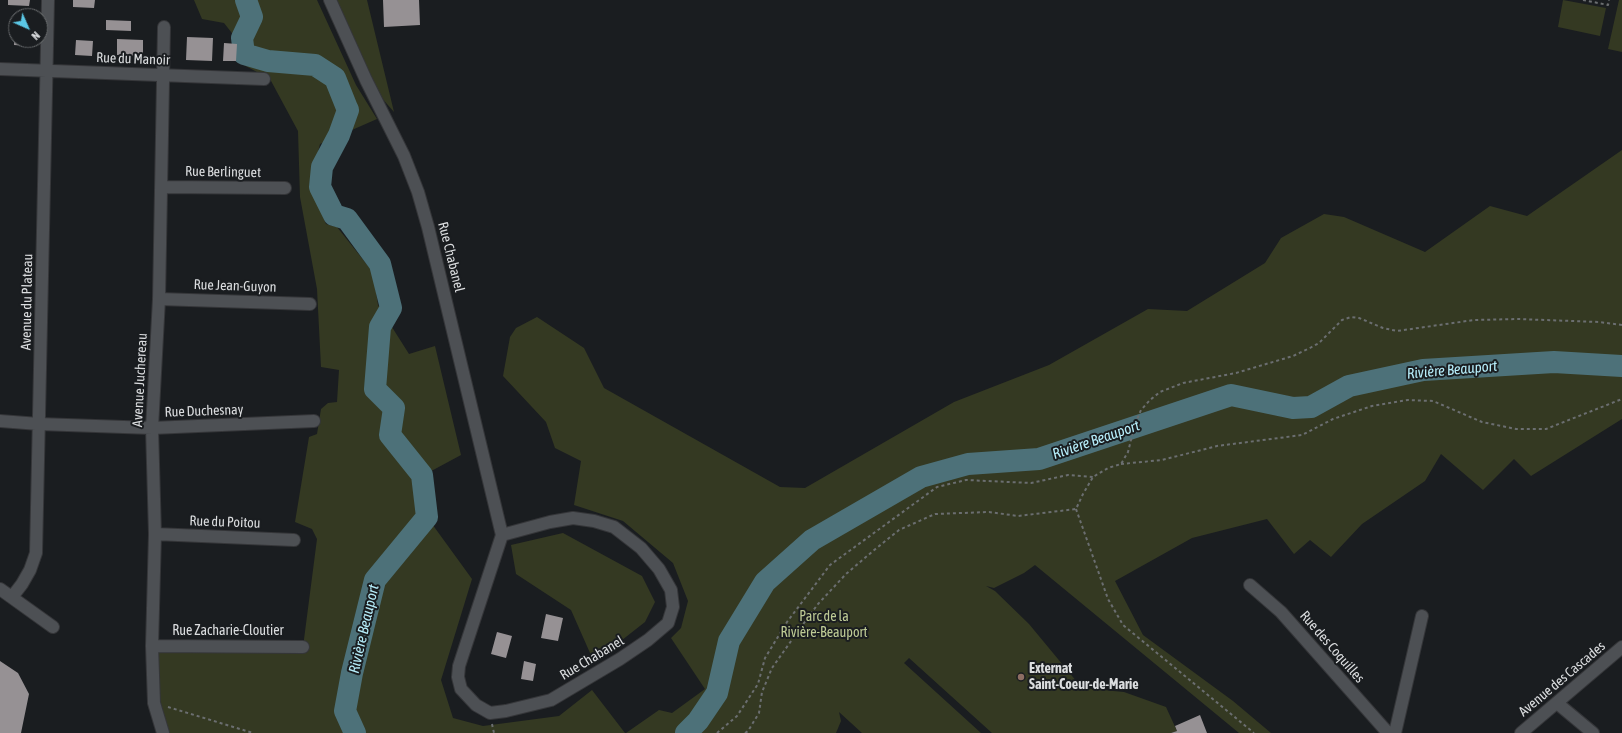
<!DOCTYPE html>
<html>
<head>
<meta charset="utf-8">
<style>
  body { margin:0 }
  #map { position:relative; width:1622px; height:733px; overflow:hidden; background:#1a1d20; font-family:"Asap Condensed",sans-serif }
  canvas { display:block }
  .north { position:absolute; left:8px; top:8px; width:40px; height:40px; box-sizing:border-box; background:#1a1d20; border:1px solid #676a6c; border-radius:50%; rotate:135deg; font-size:11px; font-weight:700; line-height:16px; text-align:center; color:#dbdddf }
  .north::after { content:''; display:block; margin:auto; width:14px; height:18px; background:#5bc8e6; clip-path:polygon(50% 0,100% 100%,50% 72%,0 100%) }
</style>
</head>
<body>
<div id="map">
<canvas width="1622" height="733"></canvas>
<div class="north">N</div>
</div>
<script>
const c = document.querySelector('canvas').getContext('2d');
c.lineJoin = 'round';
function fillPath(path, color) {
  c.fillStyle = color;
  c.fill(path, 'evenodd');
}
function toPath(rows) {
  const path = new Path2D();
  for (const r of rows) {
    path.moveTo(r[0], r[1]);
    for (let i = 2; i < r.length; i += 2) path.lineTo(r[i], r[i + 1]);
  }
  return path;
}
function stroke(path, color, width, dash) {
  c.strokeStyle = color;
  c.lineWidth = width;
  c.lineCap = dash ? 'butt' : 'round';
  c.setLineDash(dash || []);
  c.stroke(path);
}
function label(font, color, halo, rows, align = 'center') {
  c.font = font + ' "Asap Condensed",sans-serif';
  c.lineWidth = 4;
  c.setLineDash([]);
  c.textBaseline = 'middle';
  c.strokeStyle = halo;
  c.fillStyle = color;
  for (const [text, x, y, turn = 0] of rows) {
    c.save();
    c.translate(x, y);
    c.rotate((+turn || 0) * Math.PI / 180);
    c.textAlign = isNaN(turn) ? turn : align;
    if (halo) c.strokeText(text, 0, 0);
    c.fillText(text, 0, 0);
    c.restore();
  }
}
const green = toPath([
  [194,0,317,0,356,85,377,119,320,144,310,184,326,224,337,227,373,272,378,305,409,354,435,346,461,455,422,476,427,517,472,579,441,680,453,718,483,726,559,716,592,690,625,733,163,733,152,646,303,647,317,539,312,529,295,522,309,437,317,434,321,409,328,403,337,402,339,370,321,367,317,289,300,197,298,131,270,79,242,64,239,42,224,23,202,19],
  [330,0,367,0,394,112,366,80],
  [1563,0,1606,8,1600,36,1558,27],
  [1619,0,1622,0,1622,52,1608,49],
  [1622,150,1622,419,1531,476,1514,459,1483,490,1441,454,1425,481,1362,524,1331,557,1310,540,1294,554,1267,519,1192,538,1115,581,1143,635,1233,701,1271,733,1239,733,1035,565,1024,573,994,588,986,586,995,591,1029,624,1082,688,1124,692,1166,707,1177,731,1171,733,992,733,909,658,904,663,981,733,862,733,839,712,841,721,836,733,626,733,659,710,672,713,705,689,671,638,681,628,688,601,673,563,623,521,574,505,581,461,555,448,546,422,503,376,510,337,516,328,537,317,584,348,604,388,780,487,805,488,954,402,1049,365,1148,309,1187,311,1265,263,1281,238,1324,214,1344,217,1425,252,1490,206,1527,216],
  [563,533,642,576,655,602,645,622,594,662,571,610,516,574,511,545]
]);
const river = toPath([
  [246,0,252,17,242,38,244,54,268,61,315,65,335,78,347,108,348,110,339,135,322,167,320,187,334,215,347,219,380,264,391,308,380,327,375,389,394,408,390,435,422,475,427,517,375,580,352,673,345,711,355,733],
  [686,733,698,721,717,693,729,641,765,582,812,540,921,477,968,464,1039,459,1231,395,1293,408,1311,407,1349,386,1423,370,1554,362,1622,366]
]);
const building = toPath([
  [8,0,30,0,29,6,8,5],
  [73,0,95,0,94,8,73,7],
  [383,0,419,0,420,25,384,27],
  [106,20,131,21,131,31,106,30],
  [15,23,16,23,16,40,31,40,30,46,14,45],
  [187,37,213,38,212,61,186,60],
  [117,39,143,40,143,56,117,55],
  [76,40,93,41,92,56,75,55],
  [224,43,237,44,236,61,223,61],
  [546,614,563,618,558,641,541,638],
  [497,632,512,636,506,658,491,654],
  [0,661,18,673,29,694,21,733,0,733],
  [524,661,536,664,533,681,521,679],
  [1200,715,1207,733,1171,733,1177,731,1175,726]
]);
const path = toPath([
  [1583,0,1608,5,1609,0],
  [1121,464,1162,460,1217,446,1302,435,1333,419,1372,406,1408,400,1433,401,1482,422,1516,429,1546,429,1622,399],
  [1076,509,1108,599,1123,625,1254,733],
  [168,707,253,733],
  [492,724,494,733],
  [717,733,737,716,758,684,765,658,787,622,830,565,937,487,966,480,1031,483,1068,475,1093,477],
  [745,733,748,731,759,713,762,692,772,668,801,627,818,604,846,574,873,551,899,530,935,514,989,512,1018,516,1076,509,1083,494,1093,477,1108,468,1121,464,1128,452,1135,424,1141,410,1150,400,1160,392,1183,383,1236,373,1293,356,1310,348,1319,343,1342,320,1351,317,1359,318,1383,328,1397,331,1474,320,1518,319,1599,322,1622,325]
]);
const minor = toPath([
  [330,0,366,80,404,156,418,192,428,227,502,535,459,666,458,677,461,689,476,705,490,713,506,711,551,700,620,659,648,640,668,623,673,607,671,590,659,569,641,548,614,527,594,521,573,518,550,522,502,535],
  [0,69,264,79],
  [161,187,285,188],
  [159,299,310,304],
  [0,421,39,424,152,428,314,421],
  [155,534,294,540],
  [1250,585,1281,612,1388,733],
  [0,589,53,627],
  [12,597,22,584,30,570,36,553,48,0],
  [152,646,303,647],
  [1557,703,1593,733],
  [163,733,154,703,152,646,155,534,152,428,159,299,164,27],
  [1395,733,1422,616],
  [1521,733,1622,647]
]);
const markers = [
  [1021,677,4,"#8d6e63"]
];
const streetNames = [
  ["Rue du Manoir",133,59,2],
  ["Rue Berlinguet",223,172,1],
  ["Rue Chabanel",451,257,76],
  ["Rue Jean-Guyon",235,286,2],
  ["Avenue du Plateau",27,302,-89],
  ["Avenue Juchereau",140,380,-87],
  ["Rue Duchesnay",204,411,-2],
  ["Rue du Poitou",225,522,2],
  ["Rue Zacharie-Cloutier",228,631],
  ["Rue des Coquilles",1332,647,49],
  ["Rue Chabanel",592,658,-31],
  ["Avenue des Cascades",1562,679,-40]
];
const parkNames = [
  ["Parc de la",824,617],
  ["Rivière-Beauport",824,633]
];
const poiNames = [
  ["Externat",1029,669],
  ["Saint-Coeur-de-Marie",1029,685]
];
const waterNames = [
  ["Rivière Beauport",1452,370,-5],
  ["Rivière Beauport",1096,440,-19],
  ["Rivière Beauport",364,629,-77]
];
fillPath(green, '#343922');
stroke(river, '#4d7179', 22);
fillPath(building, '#969194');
stroke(minor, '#353639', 14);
stroke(path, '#6b6e70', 2, [3, 3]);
stroke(minor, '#4d5054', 12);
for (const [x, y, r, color] of markers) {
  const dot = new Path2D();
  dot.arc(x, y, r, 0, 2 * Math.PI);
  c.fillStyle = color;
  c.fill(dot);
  stroke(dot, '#1a1d20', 1.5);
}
label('14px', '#dbdddf', '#1a1d20', streetNames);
label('14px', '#becb95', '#1a1d20', parkNames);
label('bold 14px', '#dbdddf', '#1a1d20', poiNames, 'left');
label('italic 15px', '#b6edfa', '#1a1d20', waterNames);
</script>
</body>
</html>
